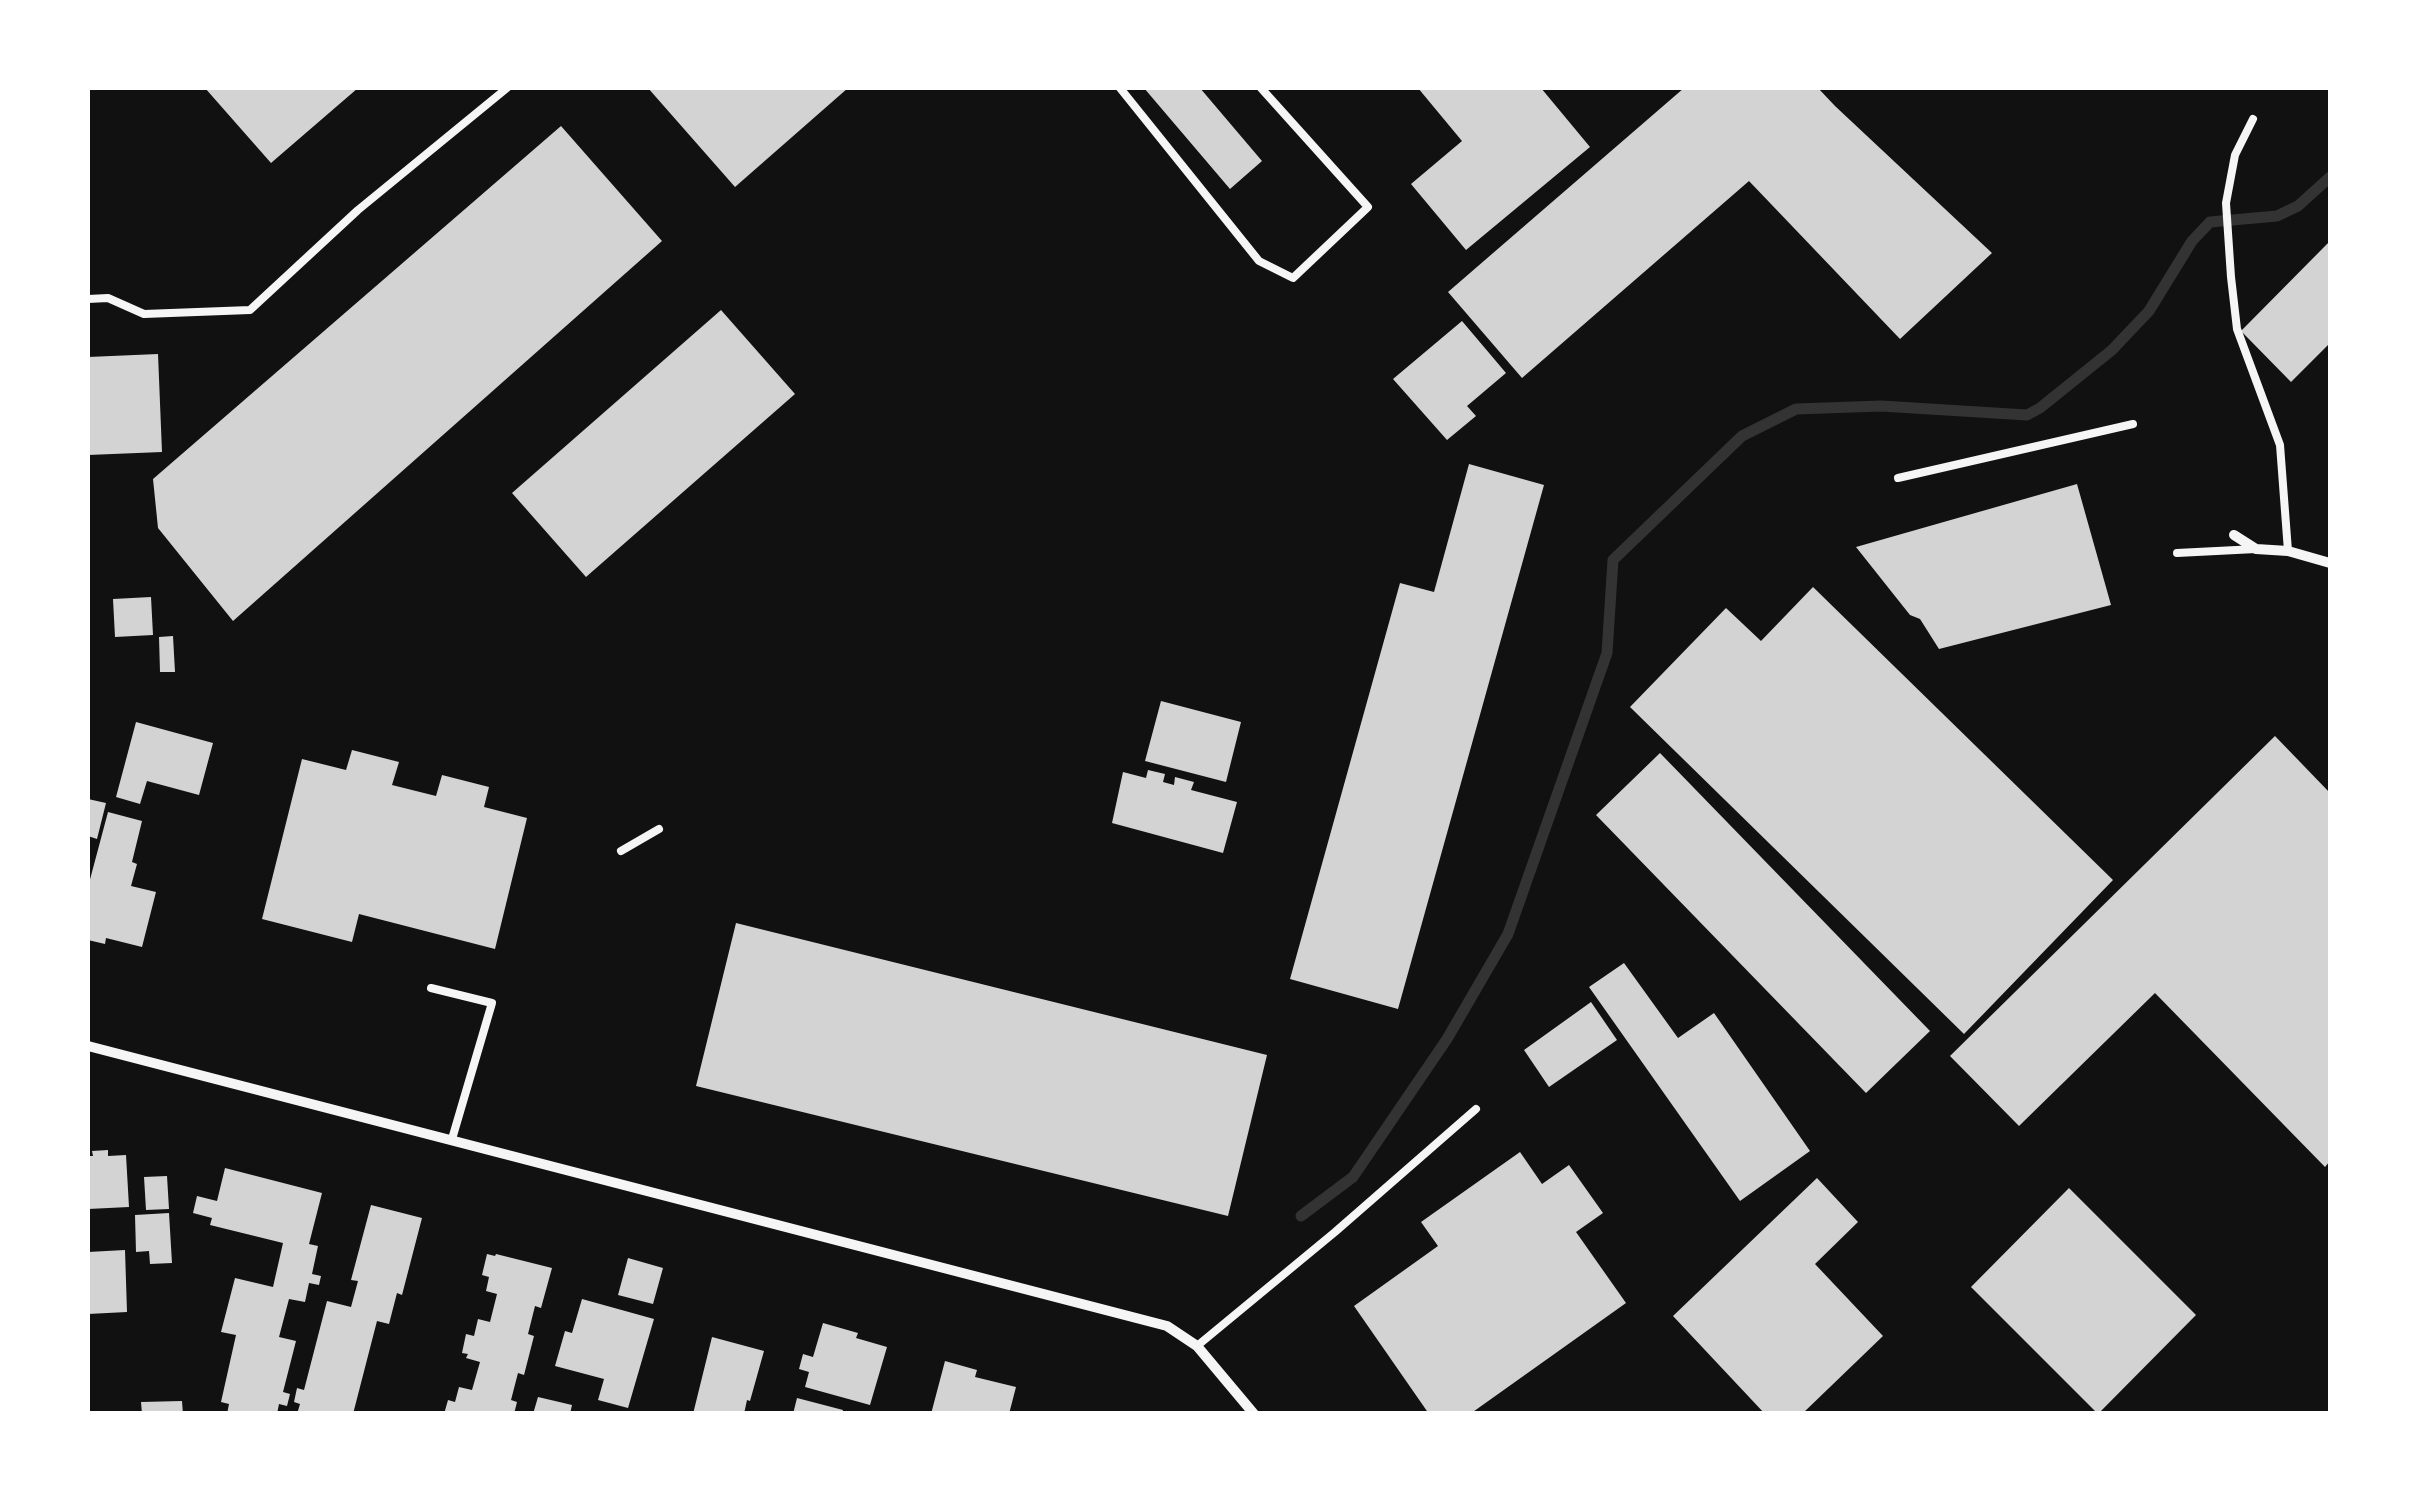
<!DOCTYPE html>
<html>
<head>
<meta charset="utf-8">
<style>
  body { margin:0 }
  #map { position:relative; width:2418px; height:1501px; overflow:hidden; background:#111; font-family:Karla,sans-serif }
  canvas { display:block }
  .frame { position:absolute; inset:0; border:90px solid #fff; pointer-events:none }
</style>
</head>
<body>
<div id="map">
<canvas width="2418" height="1501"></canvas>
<div class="frame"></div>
</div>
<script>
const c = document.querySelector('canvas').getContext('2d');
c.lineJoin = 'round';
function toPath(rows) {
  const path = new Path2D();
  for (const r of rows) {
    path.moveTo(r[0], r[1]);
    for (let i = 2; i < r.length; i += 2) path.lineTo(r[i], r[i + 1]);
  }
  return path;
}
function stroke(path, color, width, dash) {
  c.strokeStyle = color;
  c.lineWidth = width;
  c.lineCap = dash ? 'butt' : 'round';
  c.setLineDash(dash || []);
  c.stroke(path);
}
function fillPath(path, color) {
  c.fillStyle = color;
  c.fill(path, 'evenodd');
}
const stream = toPath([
  [1301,1216,1353,1177,1447,1039,1508,934,1607,653,1613,560,1742,436,1796,409,1881,406,2027,415,2040,408,2112,350,2149,311,2192,241,2210,222,2277,216,2298,206,2330,177]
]);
const building = toPath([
  [205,88,358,88,271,163],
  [648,88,848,88,735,187],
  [1144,88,1200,88,1262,161,1230,189],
  [1418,88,1541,88,1590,147,1466,250,1411,184,1462,141],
  [1684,88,1818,88,1835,106,1992,253,1900,339,1749,181,1522,378,1448,292],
  [561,126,662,241,233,621,158,528,153,479],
  [2330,241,2330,343,2291,382,2241,331],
  [721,310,795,394,586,577,512,493],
  [1462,321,1506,373,1467,406,1476,416,1447,440,1393,379],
  [158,354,162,452,88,455,88,357],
  [1469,464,1544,485,1398,1009,1290,979,1400,583,1434,592],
  [2077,484,2111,605,1939,649,1920,619,1910,615,1856,547],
  [1813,587,2113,880,1964,1034,1630,707,1726,608,1761,641],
  [151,597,153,635,115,637,113,599],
  [173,636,175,672,160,672,159,637],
  [1161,701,1241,722,1226,782,1145,761],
  [136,722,213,743,199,795,147,781,140,804,116,797],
  [2275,736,2330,793,2330,1161,2325,1167,2155,993,2019,1126,1950,1056],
  [352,750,399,762,392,785,436,796,442,775,489,787,484,807,527,818,495,949,359,914,352,942,262,919,302,759,346,770],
  [1660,753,1930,1031,1866,1093,1596,815],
  [1148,770,1165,774,1163,782,1174,785,1175,777,1194,782,1191,790,1237,802,1223,853,1112,823,1123,772,1146,778],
  [88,799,106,803,97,839,88,836],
  [108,812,142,821,132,862,137,864,131,886,156,892,142,947,106,938,105,944,88,940,88,887],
  [736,923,1267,1055,1228,1216,696,1086],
  [1624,963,1678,1038,1714,1013,1810,1151,1740,1201,1589,987],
  [1591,1002,1617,1040,1549,1087,1524,1050],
  [108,1150,108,1156,126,1155,129,1207,88,1209,88,1156,93,1156,92,1151],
  [1520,1152,1542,1184,1569,1165,1603,1213,1576,1232,1626,1303,1470,1414,1429,1414,1354,1306,1438,1246,1421,1222],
  [225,1168,322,1193,309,1244,318,1246,312,1274,321,1276,319,1285,309,1283,305,1302,289,1299,279,1337,296,1341,283,1392,290,1394,287,1406,279,1404,277,1414,227,1414,229,1404,221,1402,236,1335,221,1332,235,1278,273,1287,283,1243,210,1225,212,1218,193,1213,197,1196,217,1201],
  [167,1176,169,1209,146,1210,144,1177],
  [1817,1178,1858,1222,1815,1264,1883,1336,1802,1414,1765,1414,1673,1316],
  [2069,1188,2196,1315,2098,1414,1971,1287],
  [371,1205,422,1218,402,1295,397,1293,389,1324,377,1321,353,1414,297,1414,300,1404,294,1402,297,1388,304,1390,327,1301,351,1307,358,1281,351,1280],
  [169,1213,172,1263,150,1264,149,1251,136,1252,135,1215],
  [125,1250,127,1312,88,1314,88,1252],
  [487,1254,495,1256,496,1254,552,1268,541,1308,535,1306,528,1334,534,1336,524,1375,518,1373,511,1400,517,1402,514,1414,444,1414,448,1400,455,1402,459,1387,472,1390,480,1362,466,1358,468,1354,462,1353,466,1334,474,1336,478,1319,490,1322,497,1294,486,1291,489,1277,482,1275],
  [628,1258,663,1268,653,1304,618,1295],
  [582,1299,654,1319,628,1408,598,1400,604,1379,555,1366,565,1331,572,1333],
  [823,1323,858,1333,856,1338,887,1347,870,1405,805,1387,809,1372,799,1369,803,1354,813,1357],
  [712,1337,764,1351,750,1401,747,1400,744,1414,693,1414],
  [945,1361,977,1370,975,1377,1016,1387,1009,1414,931,1414],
  [538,1397,572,1405,570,1414,533,1414],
  [797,1398,843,1410,842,1414,793,1414],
  [182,1401,183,1414,142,1414,141,1402]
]);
const service = toPath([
  [1120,88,1259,261,1293,278,1368,207,1261,88],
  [2253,119,2235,155,2226,203,2231,277,2237,329,2280,445,2288,551],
  [88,299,108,298,144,314,250,310,358,210,507,88],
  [1898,478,2133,424],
  [2177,553,2256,549],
  [621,851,659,829],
  [431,988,492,1003,452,1139],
  [1197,1346,1335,1232,1476,1109]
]);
const minor = toPath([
  [2234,535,2256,549,2288,551,2330,563],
  [88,1046,1167,1326,1197,1346,1254,1414]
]);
stroke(stream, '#333', 11);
fillPath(building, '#d3d3d3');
stroke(service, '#f5f5f5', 8);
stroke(minor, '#f5f5f5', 10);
</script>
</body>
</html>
